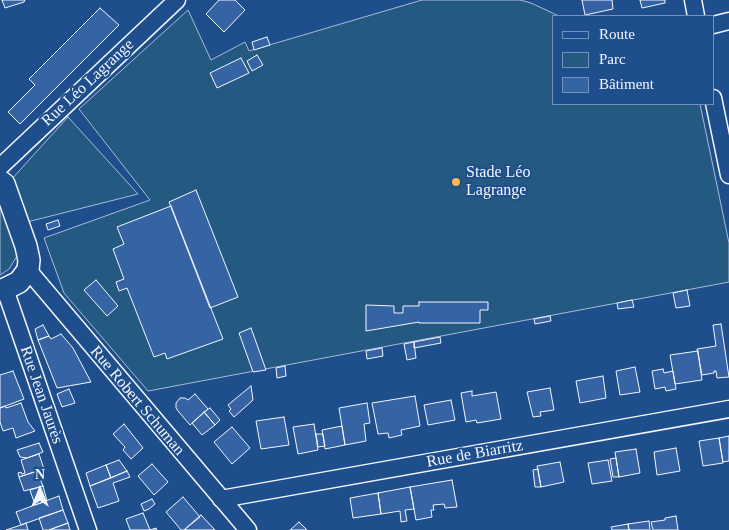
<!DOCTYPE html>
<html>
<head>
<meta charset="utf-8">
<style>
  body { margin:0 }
  #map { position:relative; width:729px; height:530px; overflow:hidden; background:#1f4e8c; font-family:Georgia,serif }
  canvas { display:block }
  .legend { position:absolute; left:552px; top:15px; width:162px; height:90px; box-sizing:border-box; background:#1f4e8c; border:1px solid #7391ba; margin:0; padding:6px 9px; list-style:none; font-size:15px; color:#f2f6ff }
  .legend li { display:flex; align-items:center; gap:10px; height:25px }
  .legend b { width:25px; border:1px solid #7391ba }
  .north { position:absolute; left:15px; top:465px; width:50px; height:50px; -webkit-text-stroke:4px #1f4e8c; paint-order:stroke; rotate:0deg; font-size:14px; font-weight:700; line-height:20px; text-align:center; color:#f2f6ff }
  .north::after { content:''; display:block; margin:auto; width:18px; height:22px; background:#f2f6ff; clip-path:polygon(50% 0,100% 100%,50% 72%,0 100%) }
</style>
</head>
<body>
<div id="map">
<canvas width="729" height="530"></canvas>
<ul class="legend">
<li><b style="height:6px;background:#1f4e8c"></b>Route</li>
<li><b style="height:14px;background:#245a82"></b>Parc</li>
<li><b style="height:14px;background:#3563a3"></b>Bâtiment</li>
</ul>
<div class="north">N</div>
</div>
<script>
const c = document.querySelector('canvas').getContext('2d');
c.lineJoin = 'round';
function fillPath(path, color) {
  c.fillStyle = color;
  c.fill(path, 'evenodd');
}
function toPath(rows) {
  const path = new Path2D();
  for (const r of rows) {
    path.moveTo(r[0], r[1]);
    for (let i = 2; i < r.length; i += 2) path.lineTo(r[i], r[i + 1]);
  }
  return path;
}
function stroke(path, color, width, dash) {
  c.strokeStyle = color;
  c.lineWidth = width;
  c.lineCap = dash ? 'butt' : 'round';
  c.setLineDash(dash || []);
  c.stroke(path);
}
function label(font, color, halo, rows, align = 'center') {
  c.font = font + ' Georgia,serif';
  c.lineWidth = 4;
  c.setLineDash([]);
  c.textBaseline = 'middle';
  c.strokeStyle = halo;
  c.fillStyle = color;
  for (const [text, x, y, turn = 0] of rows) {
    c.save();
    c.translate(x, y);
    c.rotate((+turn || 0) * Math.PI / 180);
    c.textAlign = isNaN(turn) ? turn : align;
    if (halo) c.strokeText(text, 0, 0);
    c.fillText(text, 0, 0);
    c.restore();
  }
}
const green = toPath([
  [422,0,520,0,531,3,559,16,553,16,553,104,700,104,729,243,729,282,148,391,64,293,44,238,150,200,79,109,188,10,211,60,245,42,249,51,422,0],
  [68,117,138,194,27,222,10,181,68,117],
  [0,196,18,243,17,256,9,269,0,275,0,196]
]);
const building = toPath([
  [2,0,25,0,24,2,5,8,2,0],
  [219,0,235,0,245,10,224,32,206,14,219,0],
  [582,0,612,0,613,9,585,15,582,0],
  [640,0,665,0,665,3,642,8,640,0],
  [100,8,119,25,20,124,8,112,35,85,29,79,100,8],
  [267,37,270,45,254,50,252,42,267,37],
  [257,55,263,65,252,71,247,61,257,55],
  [241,58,249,73,217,88,210,73,241,58],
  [196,190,238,297,210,308,169,202,196,190],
  [171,206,223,339,167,359,165,353,154,357,127,288,119,291,116,282,124,279,113,249,124,244,117,227,171,206],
  [58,220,60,226,48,230,46,224,58,220],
  [96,280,118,306,107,316,84,290,96,280],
  [687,290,690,306,676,308,673,293,687,290],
  [632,300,634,307,618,309,617,303,632,300],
  [419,302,488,302,488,310,480,310,480,323,419,323,419,322,366,331,366,305,394,306,394,313,403,313,403,306,419,306,419,302],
  [550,316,551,321,535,324,534,319,550,316],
  [721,324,729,377,717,378,716,371,714,371,714,373,702,375,697,349,716,346,713,325,721,324],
  [43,325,49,336,38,340,35,329,43,325],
  [251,328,266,370,253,372,239,333,251,328],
  [61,334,73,348,91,382,57,388,38,340,49,336,51,339,61,334],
  [440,337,441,343,414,348,414,342,440,337],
  [414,342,416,358,407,360,404,344,414,342],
  [382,348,383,356,367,359,366,351,382,348],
  [698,351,702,380,675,384,670,355,698,351],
  [285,366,286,376,277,378,276,368,285,366],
  [635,367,640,392,620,395,616,371,635,367],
  [663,369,664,373,673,371,676,389,666,391,665,387,655,389,652,371,663,369],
  [13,371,24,399,0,408,0,375,13,371],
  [603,376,606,398,580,403,576,381,603,376],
  [251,386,253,400,234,417,229,411,231,409,228,405,251,386],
  [550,388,554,410,540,412,541,416,533,417,527,392,550,388],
  [69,389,75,403,62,407,57,394,69,389],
  [472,391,472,396,496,392,501,419,477,423,476,420,466,422,461,393,472,391],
  [195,394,208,409,190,425,178,411,176,408,176,403,180,398,185,398,188,400,195,394],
  [415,396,420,426,401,430,402,435,389,438,388,433,378,434,372,403,415,396],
  [451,400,455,420,428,425,424,405,451,400],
  [21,403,28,422,35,431,16,438,13,428,3,431,0,422,0,408,5,406,6,408,21,403],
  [367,403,370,423,364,424,366,441,345,445,339,408,367,403],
  [210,408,220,420,215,425,204,412,210,408],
  [204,412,215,425,202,435,192,423,204,412],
  [284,417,289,445,261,449,256,421,284,417],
  [124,424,143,448,131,459,123,450,125,447,113,434,124,424],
  [314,424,318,450,298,454,293,427,314,424],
  [342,426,345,445,325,449,322,430,342,426],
  [232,427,250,448,232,464,214,442,232,427],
  [316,434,323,434,325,446,318,447,316,434],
  [729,436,729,461,723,462,719,438,729,436],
  [719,438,723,463,703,466,699,441,719,438],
  [39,443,43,452,27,458,20,457,17,450,39,443],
  [676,448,680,471,657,475,654,452,676,448],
  [636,449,640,473,619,477,615,452,636,449],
  [39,454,44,469,19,477,18,473,21,472,22,474,25,473,21,460,39,454],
  [616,458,619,477,613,477,610,459,616,458],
  [119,460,127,471,111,478,106,465,119,460],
  [608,460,612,481,592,484,588,463,608,460],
  [560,462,564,482,541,487,537,466,560,462],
  [152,464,168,482,154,495,138,476,152,464],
  [106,465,111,478,90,486,86,473,106,465],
  [538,469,541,487,535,487,533,470,538,469],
  [37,471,43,486,24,491,19,477,37,471],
  [127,471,130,477,113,483,119,501,98,508,90,486,127,471],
  [452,480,457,507,445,508,444,504,433,505,434,510,431,510,432,517,416,520,410,487,452,480],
  [43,486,47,501,35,505,30,490,43,486],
  [410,487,414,509,405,510,407,521,401,522,400,511,381,514,378,493,410,487],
  [378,493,381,514,353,518,350,498,378,493],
  [59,496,63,510,21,525,16,512,59,496],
  [183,497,200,517,184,530,181,530,166,512,183,497],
  [152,499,155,504,149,509,144,511,141,504,152,499],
  [63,510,68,523,49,530,43,530,39,518,63,510],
  [143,513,150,530,156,528,157,530,130,530,126,519,143,513],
  [201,515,215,530,186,530,185,529,201,515],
  [676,516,678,530,653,530,651,522,665,520,665,518,676,516],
  [649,521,650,530,629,530,628,524,649,521],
  [299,522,307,530,290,530,299,522],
  [26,523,28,530,6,530,21,525,26,523],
  [68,523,70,530,49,530,68,523],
  [628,524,629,530,612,530,611,527,628,524]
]);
const minor = toPath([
  [693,0,696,16],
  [713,25,729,21],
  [713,98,729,175],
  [0,167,177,0],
  [28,270,248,530],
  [5,289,88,530],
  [221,499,729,409]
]);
const tertiary = toPath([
  [0,181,4,184,26,246,29,260,28,270,19,282,5,289,0,290]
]);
const markers = [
  [456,182,5,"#ffb74d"]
];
const streetNames = [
  ["Rue Léo Lagrange",88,83,-43],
  ["Rue Jean Jaurès",41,395,71],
  ["Rue Robert Schuman",137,401,50],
  ["Rue de Biarritz",475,454,-10]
];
const poiNames = [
  ["Stade Léo",466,173],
  ["Lagrange",466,191]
];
fillPath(green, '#245a82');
stroke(green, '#a8bbd7', 1);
fillPath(building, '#3563a3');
stroke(building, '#f2f6ff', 1);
stroke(minor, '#f2f6ff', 19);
stroke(tertiary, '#f2f6ff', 24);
stroke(minor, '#1f4e8c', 16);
stroke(tertiary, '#1f4e8c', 21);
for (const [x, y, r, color] of markers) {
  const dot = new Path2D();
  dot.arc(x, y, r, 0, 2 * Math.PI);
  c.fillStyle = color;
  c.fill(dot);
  stroke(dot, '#1f4e8c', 2);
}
label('16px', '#f2f6ff', '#1f4e8c', streetNames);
label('16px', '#f2f6ff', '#1f4e8c', poiNames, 'left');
</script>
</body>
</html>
